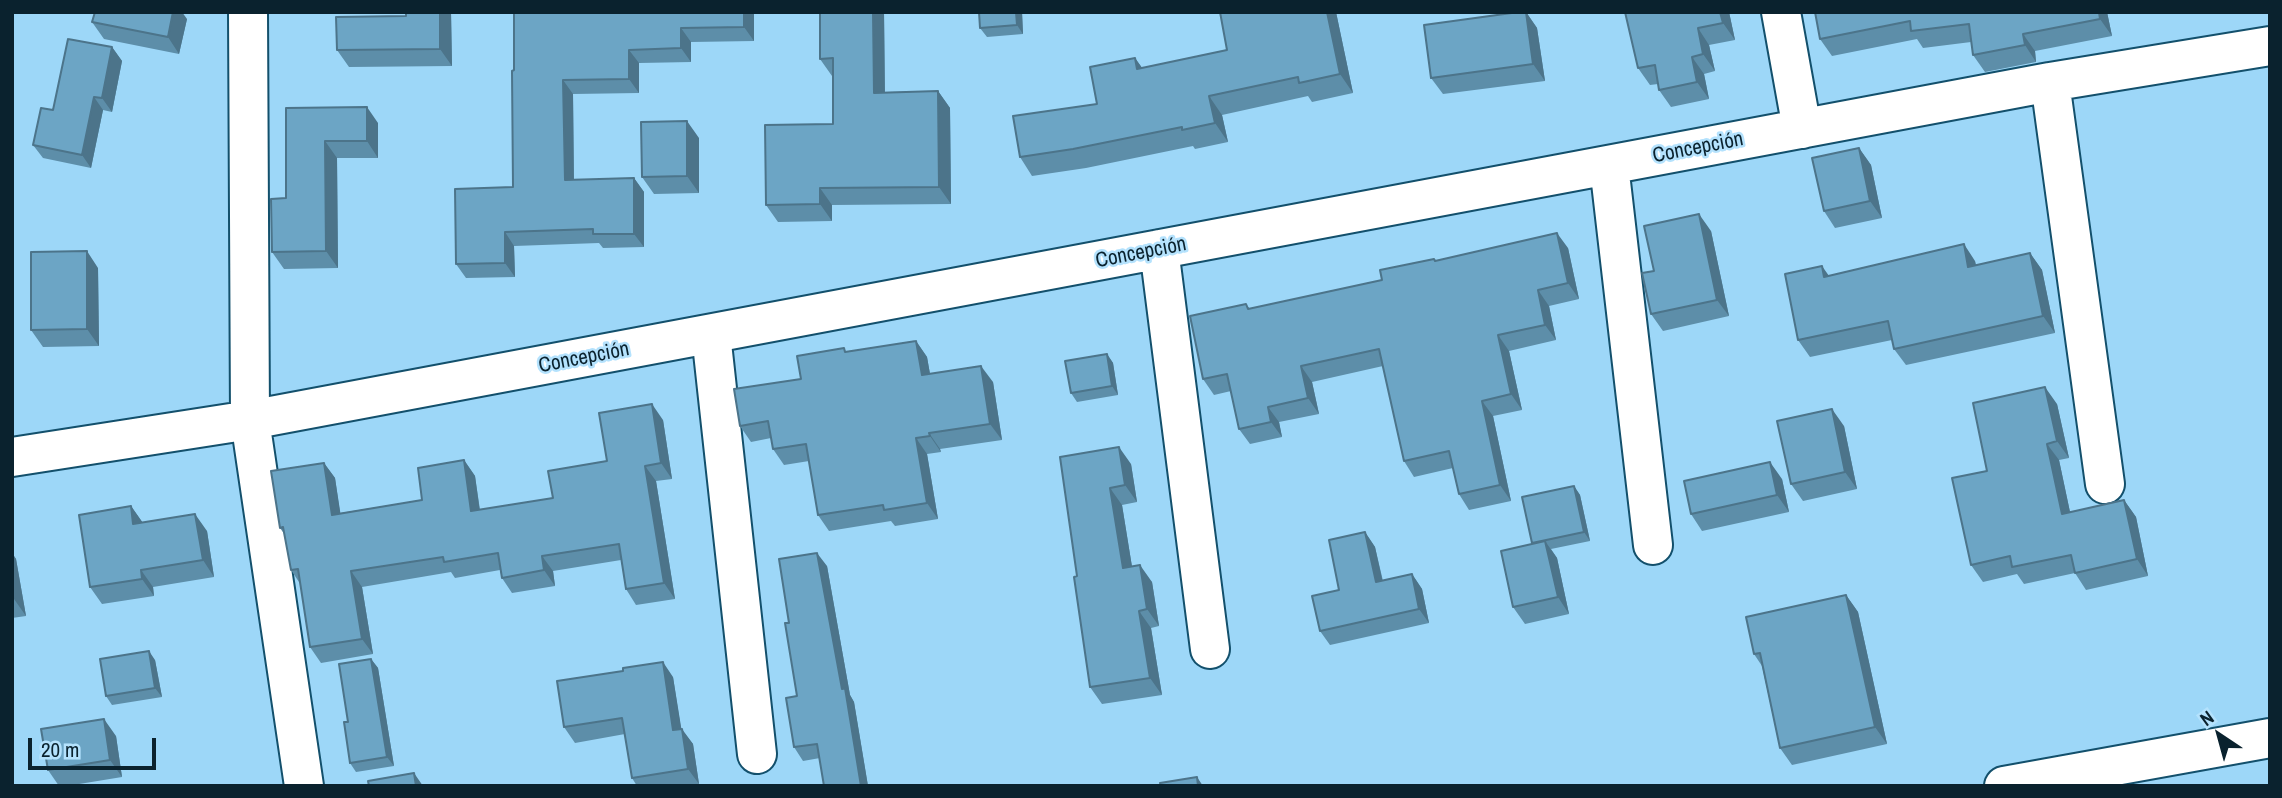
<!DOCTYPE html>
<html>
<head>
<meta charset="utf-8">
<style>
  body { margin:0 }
  #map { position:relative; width:2282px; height:798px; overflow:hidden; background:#9dd7f8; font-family:"Archivo Narrow",sans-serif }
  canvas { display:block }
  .frame { position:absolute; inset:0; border:14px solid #0a222e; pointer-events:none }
  .north { position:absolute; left:2184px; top:700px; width:70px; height:70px; -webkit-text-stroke:5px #b4e2fd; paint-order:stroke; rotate:324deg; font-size:19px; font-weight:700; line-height:28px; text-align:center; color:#0a222e }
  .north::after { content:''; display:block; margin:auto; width:24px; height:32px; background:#0a222e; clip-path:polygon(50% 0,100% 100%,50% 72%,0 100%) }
  .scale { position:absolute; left:28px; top:738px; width:128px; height:32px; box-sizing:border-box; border:4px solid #0a222e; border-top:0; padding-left:9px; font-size:21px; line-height:24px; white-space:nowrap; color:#0a222e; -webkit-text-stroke:5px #b4e2fd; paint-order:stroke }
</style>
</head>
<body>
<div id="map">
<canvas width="2282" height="798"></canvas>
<div class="frame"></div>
<div class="north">N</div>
<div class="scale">20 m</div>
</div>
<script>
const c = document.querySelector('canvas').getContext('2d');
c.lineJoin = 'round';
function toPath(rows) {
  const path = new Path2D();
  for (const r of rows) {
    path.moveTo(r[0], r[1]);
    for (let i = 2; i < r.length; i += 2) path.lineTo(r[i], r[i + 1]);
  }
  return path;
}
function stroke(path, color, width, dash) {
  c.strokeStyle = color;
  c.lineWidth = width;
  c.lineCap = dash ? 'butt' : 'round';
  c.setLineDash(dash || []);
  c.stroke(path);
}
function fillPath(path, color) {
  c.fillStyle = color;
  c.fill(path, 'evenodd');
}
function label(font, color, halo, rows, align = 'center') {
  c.font = font + ' "Archivo Narrow",sans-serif';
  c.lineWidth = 5;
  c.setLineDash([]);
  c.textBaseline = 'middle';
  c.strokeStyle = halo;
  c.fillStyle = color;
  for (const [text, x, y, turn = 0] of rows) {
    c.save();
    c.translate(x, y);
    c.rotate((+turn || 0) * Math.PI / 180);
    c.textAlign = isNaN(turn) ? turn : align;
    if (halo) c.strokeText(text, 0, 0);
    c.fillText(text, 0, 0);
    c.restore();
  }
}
const minor = toPath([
  [248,12,250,420,304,786],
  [1781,12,1802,129],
  [2050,82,2105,484],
  [1609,165,1653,545],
  [1159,249,1210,649],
  [711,334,757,754],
  [12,457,250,420,2050,82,2270,46],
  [2004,786,2270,738]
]);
const wall = toPath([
  [406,12,451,12,452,66,349,67,337,50,406,16],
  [514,12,754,12,754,41,691,42,691,62,639,63,639,93,573,94,574,180,634,178,644,192,644,247,603,248,599,243,514,246,515,277,466,278,456,264,513,187],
  [820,12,884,12,885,92,938,91,950,108,951,204,832,205,832,221,778,222,766,205,833,124,832,76,820,59],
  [1022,12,1023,34,987,37,980,28],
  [1220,12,1336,12,1353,93,1312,102,1308,96,1222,115,1228,142,1195,149,1193,146,1086,168,1032,176,1020,157,1097,104,1135,58,1142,68,1227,50],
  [1526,12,1537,28,1545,81,1443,94,1431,78],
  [1625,12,1729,12,1735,40,1709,45,1715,71,1704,74,1709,99,1671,107,1659,90,1658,84,1650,85,1638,68],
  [1815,12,2107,12,2112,36,2035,51,2036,62,1985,72,1973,55,1971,42,1923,48,1917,39,1832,56,1820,39],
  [187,19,179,54,104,39,92,22],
  [112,47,122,61,112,112,103,110,91,168,43,158,33,145,53,110],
  [286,108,378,123,378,158,337,158,338,268,284,269,272,252,286,198],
  [699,138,699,193,654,194,642,177],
  [1859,148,1871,165,1882,218,1835,228,1824,211],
  [1711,231,1729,316,1663,331,1651,314,1654,271],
  [1568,248,1579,299,1549,306,1556,340,1509,351,1522,410,1493,416,1511,501,1469,510,1459,494,1453,468,1414,477,1404,461,1383,366,1312,382,1319,414,1279,422,1282,437,1250,444,1239,429,1231,391,1214,395,1203,379,1246,304,1250,309,1382,280,1434,259,1436,261],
  [2030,253,2042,270,2055,333,1906,365,1894,349,1892,340,1810,357,1798,340,1829,276,1975,261,1976,266],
  [98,268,99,346,43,347,31,330],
  [916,341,927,357,930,374,993,382,1002,440,940,449,941,452,927,454,938,519,895,526,891,521,829,531,818,515,809,461,784,465,773,449,771,438,751,442,740,426,801,379,847,352],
  [1107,354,1113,363,1118,395,1077,402,1071,393],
  [2057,404,2069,458,2059,460,2070,512,2124,500,2136,517,2148,576,2086,590,2075,573,2024,584,2017,574,1983,582,1971,565,1987,471],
  [663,420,672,479,656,481,675,599,636,605,626,589,621,560,553,571,555,586,512,593,502,578,500,570,455,578,451,572,362,587,373,654,321,663,310,647,301,585,291,570,285,535,280,528,324,463,335,478,340,513,422,500,464,460,475,476,480,510,553,498,607,461],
  [1844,426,1857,489,1803,501,1791,484],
  [1060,457,1131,464,1137,502,1122,505,1132,567,1152,582,1159,626,1151,628,1162,695,1102,704,1090,687,1077,576],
  [1782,479,1789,512,1702,531,1691,514],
  [1574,486,1580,495,1590,541,1551,549,1557,558,1569,614,1525,624,1513,607,1533,544,1532,543],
  [131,506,142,522,207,531,214,577,153,587,154,596,102,604,90,587],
  [1365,532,1375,547,1383,581,1412,574,1422,589,1429,623,1330,645,1320,631,1339,590],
  [12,553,16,559,26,616,12,618],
  [827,566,850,695,854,702,868,786,824,786,820,758,803,761,794,747,797,696,789,623],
  [1846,595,1858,612,1887,744,1792,765,1780,748,1762,666,1754,654],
  [371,659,378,668,394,766,356,772,350,763],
  [155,660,162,697,112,705,106,696],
  [673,677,681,729,693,744,699,784,688,786,637,786,632,778,625,734,575,743,564,727],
  [116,736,122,777,67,786,59,786,48,770]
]);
const shadedWall = toPath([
  [173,12,182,12,187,19,179,54,168,37],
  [440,12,451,12,452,66,440,49],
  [744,12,754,12,754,41,744,27],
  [873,12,884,12,885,110,874,93],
  [1016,12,1022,12,1023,34,1017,25],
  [1327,12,1336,12,1353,93,1340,74],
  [1526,12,1537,28,1545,81,1533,64],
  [1720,12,1729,12,1735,40,1723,23],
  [2099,12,2107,12,2112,36,2100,19],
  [681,28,691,42,691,62,681,48],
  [1698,28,1709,45,1715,71,1703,54],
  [2023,34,2035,51,2036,62,2025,45],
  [112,47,122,61,112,112,102,98],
  [629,50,639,63,639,93,629,79],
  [1692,57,1704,74,1709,99,1697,82],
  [1135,58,1148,76,1137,69],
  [563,80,573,94,574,194,565,180],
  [938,91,950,108,951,204,939,187],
  [1209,96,1222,115,1228,142,1215,123],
  [94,97,103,110,91,168,82,155],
  [367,107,378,123,378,158,367,141],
  [687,121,699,138,699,193,687,176],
  [325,141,337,158,338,268,326,251],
  [1859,148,1871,165,1882,218,1870,201],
  [634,178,644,192,644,247,634,234],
  [820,188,832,205,832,221,820,204],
  [1699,214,1711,231,1729,316,1717,300],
  [505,232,514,246,515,277,505,263],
  [1557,233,1568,248,1579,299,1568,283],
  [1964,244,1975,261,1980,284,1968,267],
  [87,251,98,268,99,346,87,329],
  [2030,253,2042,270,2055,333,2043,316],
  [1822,266,1834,283,1824,277],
  [1538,290,1549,306,1556,340,1545,325],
  [1498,335,1509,351,1522,410,1511,394],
  [916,341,927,357,933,391,922,375],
  [1107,354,1113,363,1118,395,1112,386],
  [981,366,993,382,1002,440,990,424],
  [1301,366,1312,382,1319,414,1308,398],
  [2045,387,2057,404,2069,458,2057,441],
  [1482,401,1493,416,1511,501,1500,485],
  [652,404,663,420,672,479,661,463],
  [1268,407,1279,422,1282,437,1271,422],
  [1832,409,1844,426,1857,489,1845,472],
  [929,433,940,449,941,452,930,436],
  [916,438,927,454,938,519,927,503],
  [2047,444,2059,460,2074,531,2062,514],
  [1119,447,1131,464,1137,502,1125,485],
  [464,460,475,476,482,527,471,511],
  [1770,462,1782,479,1789,512,1777,495],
  [324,463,335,478,343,530,332,515],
  [645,466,656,481,675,599,664,583],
  [1574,486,1580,495,1590,541,1584,532],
  [1110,488,1122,505,1135,585,1123,568],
  [2124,500,2136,517,2148,576,2137,559],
  [131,506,143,523,133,524],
  [195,514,207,531,214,577,203,560],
  [1365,532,1375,547,1386,597,1376,582],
  [1545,541,1557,558,1569,614,1558,597],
  [12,553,16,559,26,616,14,599,12,590],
  [817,553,827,566,850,695,854,702,868,786,861,786,842,689],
  [542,556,553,571,555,586,544,570],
  [1140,565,1152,582,1159,626,1147,609],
  [141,570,153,587,154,596,142,579],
  [351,571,362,587,373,654,362,639],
  [1412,574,1422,589,1429,623,1419,609],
  [1846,595,1858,612,1887,744,1875,727],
  [1139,611,1151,628,1162,695,1150,678],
  [149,651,155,660,162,697,155,688],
  [371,659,378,668,394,766,387,757],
  [663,662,673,677,684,745,673,730],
  [104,719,116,736,122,777,110,760],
  [682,729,693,744,699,784,688,769],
  [414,773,423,786,416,786],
  [1197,777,1203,786,1198,786]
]);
const building = toPath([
  [95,12,173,12,168,37,92,22,95,12],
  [406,12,440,12,440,49,337,50,336,17,406,16,406,12],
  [514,12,744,12,744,27,681,28,681,48,629,50,629,79,563,80,565,180,634,178,634,234,593,234,593,229,505,232,505,263,456,264,455,189,513,187,512,71,514,70,514,12],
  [820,12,873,12,874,93,938,91,939,187,820,188,820,204,766,205,765,125,833,124,833,58,820,59,820,12],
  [979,12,1016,12,1017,25,980,28,979,12],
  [1220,12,1327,12,1340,74,1299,83,1298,77,1209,96,1215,123,1182,130,1182,127,1073,149,1020,157,1013,116,1097,104,1090,67,1135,58,1137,69,1227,50,1220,12],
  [1519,12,1526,12,1533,64,1431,78,1424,25,1519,12],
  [1625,12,1720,12,1723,23,1698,28,1703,54,1692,57,1697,82,1659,90,1655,65,1638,68,1625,12],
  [1815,12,2099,12,2100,19,2023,34,2025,45,1973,55,1969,24,1911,31,1910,21,1820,39,1815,12],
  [68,39,112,47,102,98,94,97,82,155,33,145,41,108,53,110,68,39],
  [367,107,367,141,325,141,326,251,272,252,271,199,286,198,286,108,367,107],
  [687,121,687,176,642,177,641,122,687,121],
  [1859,148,1870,201,1824,211,1812,158,1859,148],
  [1699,214,1717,300,1651,314,1642,273,1654,271,1644,226,1699,214],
  [1557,233,1568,283,1538,290,1545,325,1498,335,1511,394,1482,401,1500,485,1459,494,1449,451,1404,461,1379,349,1301,366,1308,398,1268,407,1271,422,1239,429,1227,374,1203,379,1190,316,1246,304,1248,309,1382,280,1380,270,1434,259,1435,261,1557,233],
  [1964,244,1968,267,2030,253,2043,316,1894,349,1888,321,1798,340,1785,274,1822,266,1824,277,1964,244],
  [87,251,87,329,31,330,31,252,87,251],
  [916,341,922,375,981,366,990,424,929,433,930,436,916,438,927,503,884,510,883,505,818,515,806,444,773,449,768,421,740,426,734,389,801,379,797,356,844,348,845,352,916,341],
  [1107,354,1112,386,1071,393,1065,361,1107,354],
  [2045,387,2057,441,2047,444,2062,514,2124,500,2137,559,2075,573,2071,555,2012,567,2010,556,1971,565,1952,478,1987,471,1973,403,2045,387],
  [652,404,661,463,645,466,664,583,626,589,619,544,542,556,544,570,502,578,498,553,444,562,443,557,351,571,362,639,310,647,298,569,291,570,283,527,280,528,271,471,324,463,332,515,422,500,418,468,464,460,471,511,553,498,548,471,607,461,599,413,652,404],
  [1832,409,1845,472,1791,484,1777,421,1832,409],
  [1119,447,1125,485,1110,488,1123,568,1140,565,1147,609,1139,611,1150,678,1090,687,1074,577,1077,576,1060,457,1119,447],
  [1770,462,1777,495,1691,514,1684,481,1770,462],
  [1574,486,1584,532,1532,543,1522,497,1574,486],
  [131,506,133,524,195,514,203,560,141,570,142,579,90,587,79,515,131,506],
  [1365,532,1376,582,1412,574,1419,609,1320,631,1312,596,1339,590,1329,540,1365,532],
  [1545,541,1558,597,1513,607,1501,551,1545,541],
  [817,553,842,689,845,688,861,786,824,786,817,744,794,747,786,698,797,696,785,623,789,623,779,559,817,553],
  [1846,595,1875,727,1780,748,1760,653,1754,654,1746,617,1846,595],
  [149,651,155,688,106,696,100,659,149,651],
  [371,659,387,757,350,763,344,722,348,722,339,664,371,659],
  [663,662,673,730,682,729,688,769,632,778,622,718,564,727,557,681,623,671,623,668,663,662],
  [104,719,110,760,48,770,41,729,104,719],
  [414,773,416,786,369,786,368,781,414,773],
  [1197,777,1198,786,1161,786,1160,783,1197,777]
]);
const streetNames = [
  ["Concepción",1698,148,-11],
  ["Concepción",1141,253,-11],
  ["Concepción",584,358,-11]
];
stroke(minor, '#13506c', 42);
stroke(minor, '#fff', 38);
fillPath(wall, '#5d8ea9');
fillPath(shadedWall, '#4c748a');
fillPath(building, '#6ca5c5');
stroke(building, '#4c748a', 2);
label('21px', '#0a222e', '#b4e2fd', streetNames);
</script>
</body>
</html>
